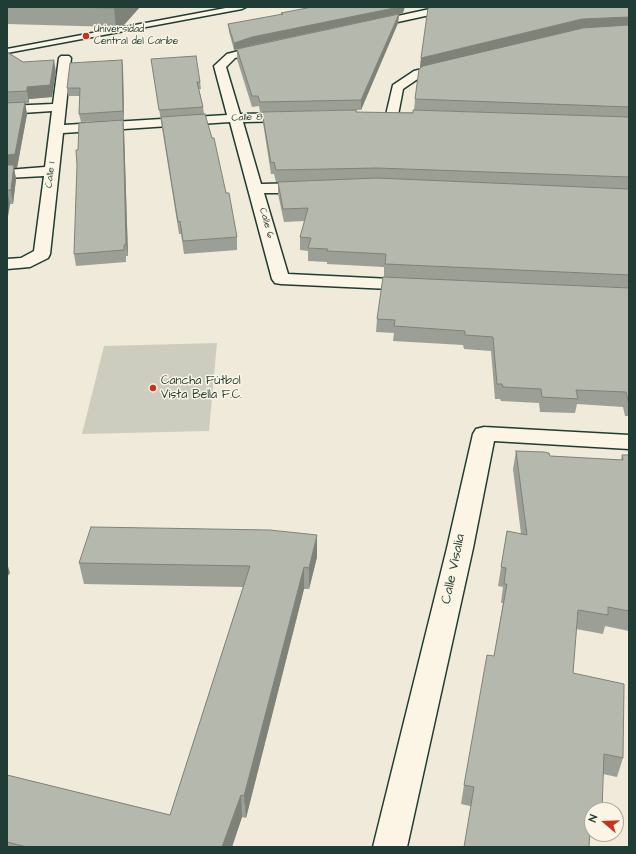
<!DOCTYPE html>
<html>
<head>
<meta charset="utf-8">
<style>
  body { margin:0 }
  #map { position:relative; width:636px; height:854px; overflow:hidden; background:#efeada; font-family:"Architects Daughter",sans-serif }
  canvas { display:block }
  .frame { position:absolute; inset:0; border:8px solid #1f3d34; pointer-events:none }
  .north { position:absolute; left:584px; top:802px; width:40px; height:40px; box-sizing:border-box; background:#fcf5e5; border:1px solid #a4ab9e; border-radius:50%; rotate:289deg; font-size:11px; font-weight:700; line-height:16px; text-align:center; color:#1f3d34 }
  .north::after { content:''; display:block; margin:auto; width:14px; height:18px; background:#c8321e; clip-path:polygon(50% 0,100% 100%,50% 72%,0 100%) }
</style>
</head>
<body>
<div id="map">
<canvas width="636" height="854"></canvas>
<div class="frame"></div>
<div class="north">N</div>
</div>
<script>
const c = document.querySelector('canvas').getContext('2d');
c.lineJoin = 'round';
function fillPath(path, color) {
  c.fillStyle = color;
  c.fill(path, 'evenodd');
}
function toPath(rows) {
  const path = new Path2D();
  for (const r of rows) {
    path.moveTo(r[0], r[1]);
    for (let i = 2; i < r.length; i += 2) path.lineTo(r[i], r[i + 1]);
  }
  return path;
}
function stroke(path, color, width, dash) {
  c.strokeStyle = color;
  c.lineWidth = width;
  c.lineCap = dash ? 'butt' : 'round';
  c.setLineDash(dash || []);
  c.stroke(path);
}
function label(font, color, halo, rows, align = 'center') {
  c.font = font + ' "Architects Daughter",sans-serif';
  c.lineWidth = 3;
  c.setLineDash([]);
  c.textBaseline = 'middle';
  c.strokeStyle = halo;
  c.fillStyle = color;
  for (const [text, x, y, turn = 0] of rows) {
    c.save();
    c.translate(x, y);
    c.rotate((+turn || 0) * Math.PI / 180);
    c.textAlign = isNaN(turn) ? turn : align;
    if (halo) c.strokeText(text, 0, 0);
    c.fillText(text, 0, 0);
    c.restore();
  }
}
const green = toPath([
  [217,343,209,431,82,434,104,346]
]);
const service = toPath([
  [231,7,246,7,242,9,7,53,7,49,231,7]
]);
const minor = toPath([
  [439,7,458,7,453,10,370,28,365,25,370,22,439,7],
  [266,44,271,47,270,49,235,58,226,67,240,114,292,113,297,114,298,117,297,120,292,121,243,122,261,184,308,183,313,185,316,188,313,191,308,193,264,193,288,274,412,280,418,281,421,285,418,289,412,290,281,284,275,283,272,279,230,122,63,133,50,254,48,258,30,267,7,269,7,259,21,258,34,251,44,176,7,178,7,170,45,167,52,111,7,114,7,106,53,104,59,58,61,56,69,56,71,58,64,125,227,115,214,66,227,54,266,44],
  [447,63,451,64,453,66,451,68,422,76,403,89,398,115,397,118,392,119,387,118,386,115,393,85,414,71,447,63],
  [484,427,629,435,629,449,494,441,473,548,407,847,373,847,447,548,473,434,476,429,484,427]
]);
const wall = toPath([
  [7,7,140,7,123,26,116,27,7,24],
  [629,7,629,189,571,187,629,189,629,416,625,416,623,407,577,404,575,413,540,412,539,403,501,401,500,399,495,399,491,351,464,349,463,345,393,341,394,333,376,332,377,319,384,277,384,267,327,264,327,262,308,261,308,251,300,250,300,237,305,221,284,222,278,194,278,182,276,182,274,174,271,174,263,123,262,112,356,112,507,113,414,110,415,99,422,68,420,68,421,58],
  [281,13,403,13,253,45,237,49,399,14,398,23,361,110,260,112,259,106,252,107,237,59,237,49,234,50,229,32,228,24,281,15],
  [7,52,23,62,56,72,52,97,29,99,29,104,25,104,27,114,17,168,14,168,16,179,13,204,10,204,7,222],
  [151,59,200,82,201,89,199,89,203,107,204,114,226,193,237,237,237,250,184,254,181,234,179,234],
  [122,60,123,68,124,120,81,122,79,114,80,96,68,96,67,88],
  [123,120,124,130,128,256,126,256,126,262,76,266,74,254,78,150],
  [516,451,550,456,621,460,622,455,629,455,629,631,605,626,603,634,576,629,573,673,623,758,617,777,603,774,592,810,592,834,461,804,464,785,494,656,503,603,501,603,503,587,498,586,507,531,521,534,513,469],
  [317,557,309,589,304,589,246,818,242,817,232,847,7,847,7,775,170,815,243,587,84,584,79,563]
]);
const shadedWall = toPath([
  [121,7,140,7,123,26,116,27,114,8],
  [399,7,405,7,403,13,253,45,234,50,234,43,252,37],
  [399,14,398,23,361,110,361,100],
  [629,17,629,26,581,29,420,68,421,58,582,19],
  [54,60,56,72,52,97,29,99,29,104,27,91,27,87],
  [122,60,123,68,124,120,123,111],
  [25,102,27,114,17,168,14,168,16,179,13,204,7,168,7,155],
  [123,120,124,130,128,256,126,244],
  [7,190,10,204,7,222],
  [317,535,317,557,309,589,309,568],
  [7,563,10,573,7,577],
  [304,567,304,589,246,818,244,796],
  [241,795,242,817,232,847,222,847]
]);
const building = toPath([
  [62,7,121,7,114,8,62,7],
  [312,7,399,7,252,37,234,43,228,24,283,14,281,13,312,7],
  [434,7,629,7,629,17,582,19,421,58,428,8,434,7],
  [399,14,361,100,260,102,258,96,252,96,237,49,399,14],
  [629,25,629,107,415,99,419,69,423,66,583,28,629,25],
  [7,52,23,62,54,60,50,85,27,87,27,91,7,92,7,52],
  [196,56,200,82,197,82,203,107,159,110,151,59,196,56],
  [122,60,123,111,79,114,80,88,67,88,70,63,122,60],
  [25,102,15,154,7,155,7,103,25,102],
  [356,110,356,112,413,113,413,110,629,117,629,177,377,168,276,170,274,162,271,163,262,112,356,110],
  [205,114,212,138,214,138,226,193,229,193,237,237,183,241,180,221,178,222,161,117,205,114],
  [123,120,126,244,124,245,124,250,74,254,77,165,76,150,78,150,79,123,123,120],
  [7,165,14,165,11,190,7,190,7,191,7,165],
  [377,178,629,189,629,275,385,264,386,254,327,251,328,249,308,248,311,238,300,237,308,208,283,209,278,182,377,178],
  [383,277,629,288,629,401,628,401,626,392,576,390,578,399,542,397,541,389,503,387,502,384,497,384,493,337,465,335,465,331,394,326,395,320,377,319,383,277],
  [516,451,544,452,549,453,550,456,623,460,622,455,629,455,629,611,608,607,608,615,578,610,573,673,624,684,623,758,604,754,602,810,592,810,592,814,591,813,589,847,464,847,474,787,464,785,487,655,494,656,507,584,504,584,506,568,501,567,507,531,527,535,516,451],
  [91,527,270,530,317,535,309,568,304,567,244,796,241,795,222,847,27,847,7,842,7,775,170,815,250,566,79,563,91,527]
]);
const markers = [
  [86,36,4,"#c8321e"],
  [153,388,4,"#c8321e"]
];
const farPoinames = [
  ["Universidad",94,30],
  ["Central del Caribe",94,42]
];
const farStreetnames = [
  ["Calle 8",247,118,-2],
  ["Calle 1",51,175,-83],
  ["Calle 6",266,223,74]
];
const poiNames = [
  ["Cancha Fútbol",161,381],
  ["Vista Bella F.C.",161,395]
];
const nearStreetnames = [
  ["Calle Visalia",454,569,-78]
];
fillPath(green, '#cccdbf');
stroke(service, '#1f3d34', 3);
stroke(minor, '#1f3d34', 3);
fillPath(service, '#fcf5e5');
fillPath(minor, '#fcf5e5');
fillPath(wall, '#9c9f95');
fillPath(shadedWall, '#7f8279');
fillPath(building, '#b5b9ad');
stroke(building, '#7f8279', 1);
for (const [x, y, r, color] of markers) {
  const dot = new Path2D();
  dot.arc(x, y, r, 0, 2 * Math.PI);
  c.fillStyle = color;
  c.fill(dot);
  stroke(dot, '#fcf5e5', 1.5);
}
label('10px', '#1f3d34', '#fcf5e5', farPoinames, 'left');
label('10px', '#1f3d34', '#fcf5e5', farStreetnames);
label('12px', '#1f3d34', '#fcf5e5', poiNames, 'left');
label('14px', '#1f3d34', '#fcf5e5', nearStreetnames);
</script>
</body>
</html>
